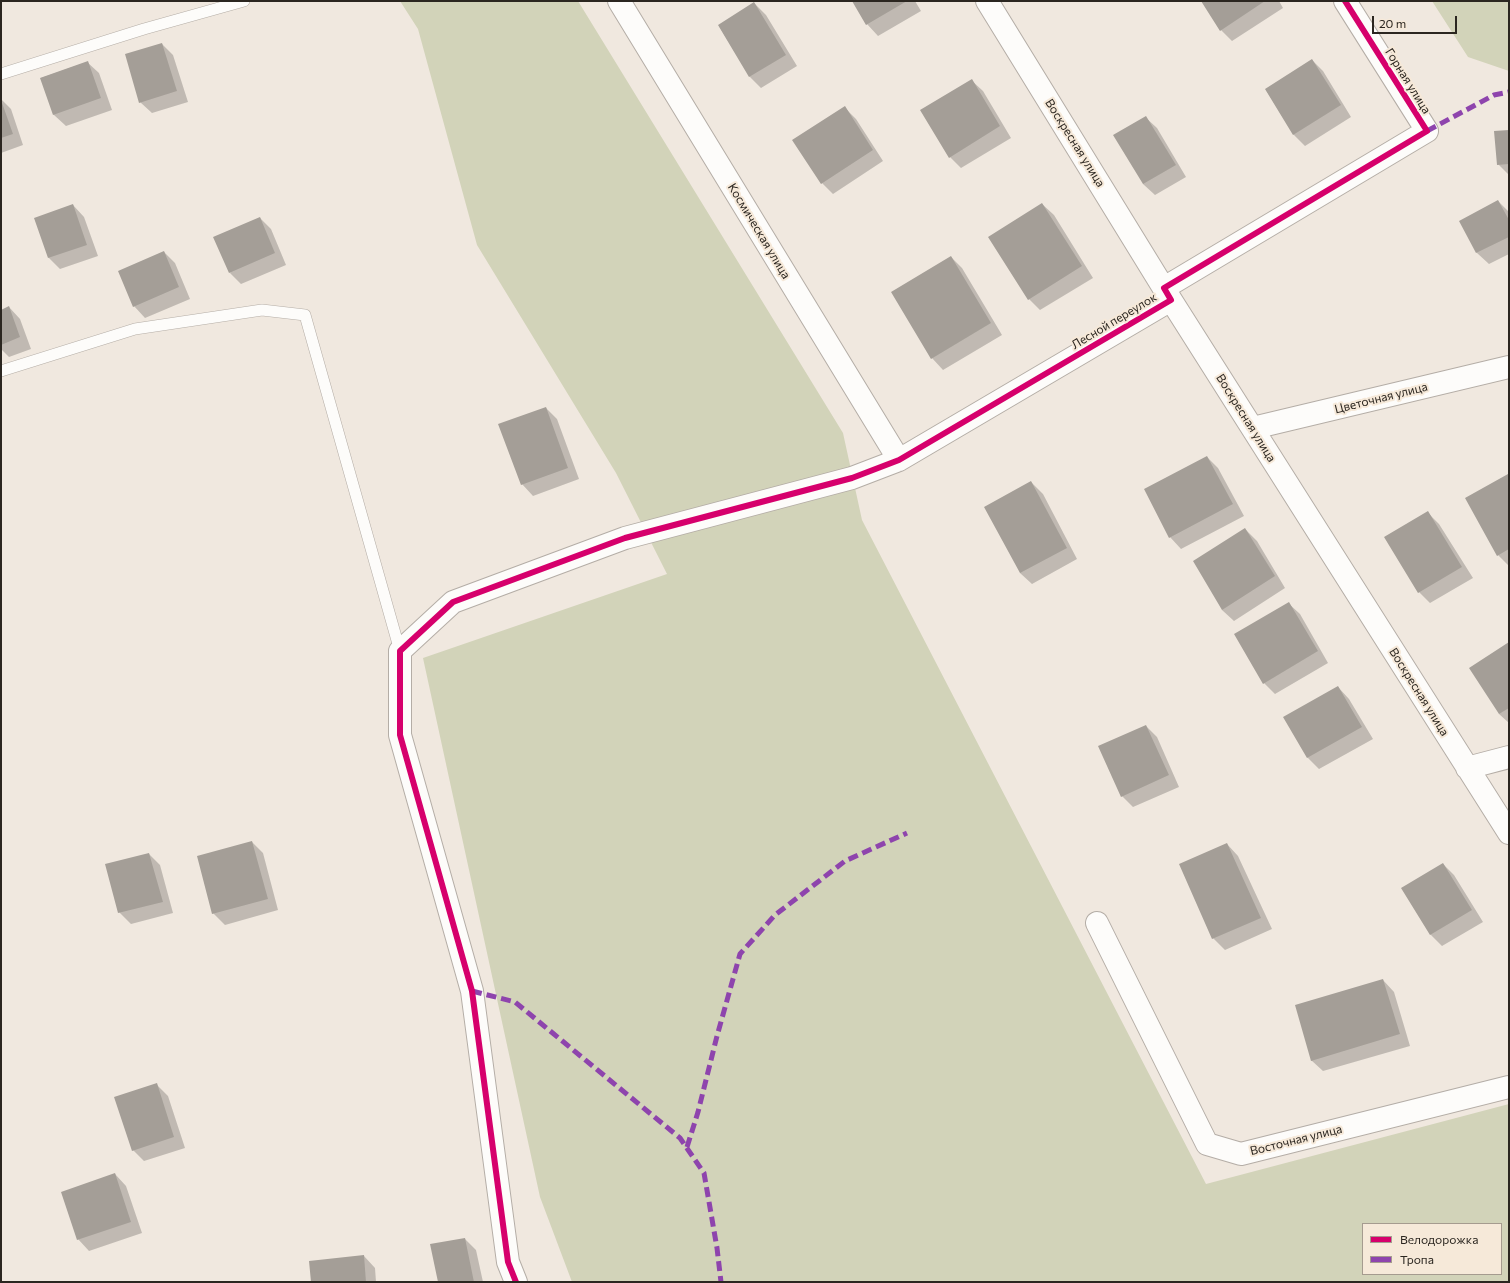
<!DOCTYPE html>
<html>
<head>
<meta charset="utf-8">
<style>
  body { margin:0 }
  #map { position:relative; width:1510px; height:1283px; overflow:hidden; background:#f0e8df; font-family:Commissioner,sans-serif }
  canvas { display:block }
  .frame { position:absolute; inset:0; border:2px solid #2b2620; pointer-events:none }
  .legend { position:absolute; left:1362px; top:1223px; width:140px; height:52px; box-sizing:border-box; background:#f6e9d9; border:1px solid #a59b8f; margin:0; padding:5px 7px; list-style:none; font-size:12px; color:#2b2620 }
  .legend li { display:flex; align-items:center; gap:8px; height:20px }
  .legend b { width:20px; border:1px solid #a59b8f }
  .scale { position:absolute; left:1372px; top:16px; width:85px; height:18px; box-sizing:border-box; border:2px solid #2b2620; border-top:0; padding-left:5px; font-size:12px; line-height:14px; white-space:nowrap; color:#2b2620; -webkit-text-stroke:3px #f6e9d9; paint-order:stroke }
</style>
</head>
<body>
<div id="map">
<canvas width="1510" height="1283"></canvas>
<div class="frame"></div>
<ul class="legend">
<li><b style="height:5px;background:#d6006c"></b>Велодорожка</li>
<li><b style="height:5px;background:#8e44ad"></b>Тропа</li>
</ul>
<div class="scale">20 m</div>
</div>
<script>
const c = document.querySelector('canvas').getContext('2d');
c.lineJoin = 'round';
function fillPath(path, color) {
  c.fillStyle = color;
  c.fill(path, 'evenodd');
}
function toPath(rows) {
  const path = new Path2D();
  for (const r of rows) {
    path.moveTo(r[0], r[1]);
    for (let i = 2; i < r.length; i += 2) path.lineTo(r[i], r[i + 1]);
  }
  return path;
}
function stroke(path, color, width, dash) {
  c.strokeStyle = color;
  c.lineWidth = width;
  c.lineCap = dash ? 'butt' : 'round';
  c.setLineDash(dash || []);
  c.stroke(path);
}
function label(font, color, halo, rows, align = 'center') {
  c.font = font + ' Commissioner,sans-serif';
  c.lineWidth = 4;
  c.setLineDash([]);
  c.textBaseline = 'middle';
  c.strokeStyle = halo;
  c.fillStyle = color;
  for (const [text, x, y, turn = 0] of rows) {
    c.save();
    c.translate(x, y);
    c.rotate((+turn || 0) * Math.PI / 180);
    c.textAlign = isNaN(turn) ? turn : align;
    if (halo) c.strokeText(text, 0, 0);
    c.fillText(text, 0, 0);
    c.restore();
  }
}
const green = toPath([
  [400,1,578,1,843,433,862,520,1206,1184,1509,1104,1509,1282,572,1282,540,1197,423,658,667,574,616,473,477,245,418,29],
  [1363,1224,1501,1224,1501,1274,1363,1274],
  [1432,1,1509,1,1509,71,1468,57]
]);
const shadow = toPath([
  [853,1,915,1,921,11,878,36,867,24],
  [1202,1,1279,1,1283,8,1232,41,1221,30],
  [754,3,766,15,797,66,761,88,750,77,719,26],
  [162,44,173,55,188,102,152,113,140,102],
  [1312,60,1323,71,1351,117,1305,146,1294,135,1266,90],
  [87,62,99,73,112,110,66,126,54,115,41,78],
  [971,80,983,91,1011,138,961,168,950,157],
  [1,99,11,109,23,145,1,153],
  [844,107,856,119,883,161,833,194,822,183],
  [1145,117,1157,128,1186,177,1155,195,1143,184],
  [1509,131,1509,175,1498,164],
  [1498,201,1509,212,1509,254,1489,264,1477,253,1461,221],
  [1042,204,1054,215,1093,278,1040,310,1029,299],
  [73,205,84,217,98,256,60,269,49,258,35,219],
  [260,218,271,229,286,265,241,284,230,273],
  [164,252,175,263,190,299,145,318,134,306],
  [951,257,962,268,1002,335,943,370,932,358],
  [9,307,20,319,31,349,9,357,1,349,1,311],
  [546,408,557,419,579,479,533,496,522,484],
  [1207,457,1218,468,1244,516,1181,549,1170,537],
  [1509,477,1509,566,1498,555],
  [1031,482,1043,494,1077,559,1032,584,1020,573],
  [1428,513,1439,524,1473,578,1430,603,1419,592],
  [1245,529,1257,541,1285,588,1234,621,1222,610],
  [1288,603,1300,614,1328,663,1275,694,1264,683],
  [1509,644,1509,723,1499,714],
  [1338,687,1349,699,1373,739,1319,769,1308,758,1285,718],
  [1146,726,1157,737,1179,787,1133,807,1122,796],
  [252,842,263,853,278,910,225,925,213,913],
  [1227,844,1238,856,1272,929,1225,950,1213,938],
  [149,854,160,865,173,913,131,924,119,912],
  [1443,864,1454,875,1483,922,1442,946,1431,935,1403,889],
  [1383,980,1394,992,1410,1046,1323,1071,1311,1060],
  [156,1084,168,1096,185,1148,144,1161,133,1150],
  [115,1174,126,1186,142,1233,89,1251,78,1239],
  [465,1239,476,1250,483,1282,439,1282],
  [364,1256,375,1268,376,1282,312,1282]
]);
const building = toPath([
  [852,1,907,1,866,25],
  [1201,1,1265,1,1220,31],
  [754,2,786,55,749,77,718,25],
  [162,43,177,91,139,103,125,54],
  [1312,59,1341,105,1293,135,1265,89],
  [88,61,101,98,53,115,40,78],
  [972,79,1000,126,949,158,920,110],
  [1,100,13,134,1,138],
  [845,106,873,150,821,184,792,140],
  [1146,116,1176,165,1143,184,1113,135],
  [1509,130,1509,164,1497,165,1494,131],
  [1498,200,1509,220,1509,237,1476,253,1459,221],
  [1042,203,1082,266,1028,300,988,237],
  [73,204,87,245,48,258,34,218],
  [260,217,275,253,229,273,213,237],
  [164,251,179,287,133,307,118,271],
  [951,256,991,323,931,359,891,292],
  [9,306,20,337,1,345,1,310],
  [546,407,568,468,521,485,498,424],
  [1207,456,1233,504,1169,538,1144,489],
  [1508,474,1509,476,1509,549,1497,556,1465,498],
  [1031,481,1067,548,1020,573,984,507],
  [1428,511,1462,567,1418,593,1384,537],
  [1245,528,1275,576,1222,610,1193,561],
  [1289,602,1318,651,1263,684,1234,634],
  [1509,642,1509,708,1499,714,1469,668],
  [1338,686,1362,727,1307,758,1283,717],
  [1146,725,1169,775,1121,797,1098,746],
  [252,841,268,899,212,914,197,856],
  [1227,843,1261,918,1212,939,1179,864],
  [149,853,163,902,118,913,105,864],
  [1443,863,1472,910,1430,935,1401,888],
  [1383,979,1400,1034,1311,1061,1295,1005],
  [157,1083,174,1137,132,1151,114,1097],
  [115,1173,131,1222,77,1240,61,1192],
  [465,1238,474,1282,438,1282,430,1244],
  [364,1255,366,1282,311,1282,309,1261]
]);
const service = toPath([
  [1,74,144,29,244,1],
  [1,371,135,329,262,310,305,315,400,651]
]);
const minor = toPath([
  [619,1,899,460],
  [987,1,1171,300,1509,833],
  [1253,428,1509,367],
  [1467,768,1509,757],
  [1097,923,1207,1144,1241,1154,1509,1087],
  [516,1282,508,1262,472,991,400,735,400,651,453,602,625,538,852,478,899,460,1171,300,1164,288,1427,131,1345,1]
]);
const quiet = toPath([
  [1427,131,1494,95,1509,92],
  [472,991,515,1002,680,1138,704,1173,717,1248,721,1282],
  [687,1147,698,1112,717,1036,740,954,775,915,845,861,907,833]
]);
const cycleway = toPath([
  [516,1282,508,1262,472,991,400,735,400,651,453,602,625,538,852,478,899,460,1171,300,1164,288,1427,131,1345,1]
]);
const streetNames = [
  ["Горная улица",1408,81,58],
  ["Воскресная улица",1075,143,58],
  ["Космическая улица",759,231,59],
  ["Лесной переулок",1114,321,-31],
  ["Цветочная улица",1381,398,-14],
  ["Воскресная улица",1246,418,58],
  ["Воскресная улица",1419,692,58],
  ["Восточная улица",1296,1140,-14]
];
fillPath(green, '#d2d3b9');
fillPath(shadow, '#0003');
fillPath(building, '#a49e97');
stroke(service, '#b4ada6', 12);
stroke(minor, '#b4ada6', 24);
stroke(service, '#fdfcfa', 11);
stroke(minor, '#fdfcfa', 22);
stroke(quiet, '#8e44ad', 5, [10, 5]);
stroke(cycleway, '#d6006c', 6);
label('12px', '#2b2620', '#f6e9d9', streetNames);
</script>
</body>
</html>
